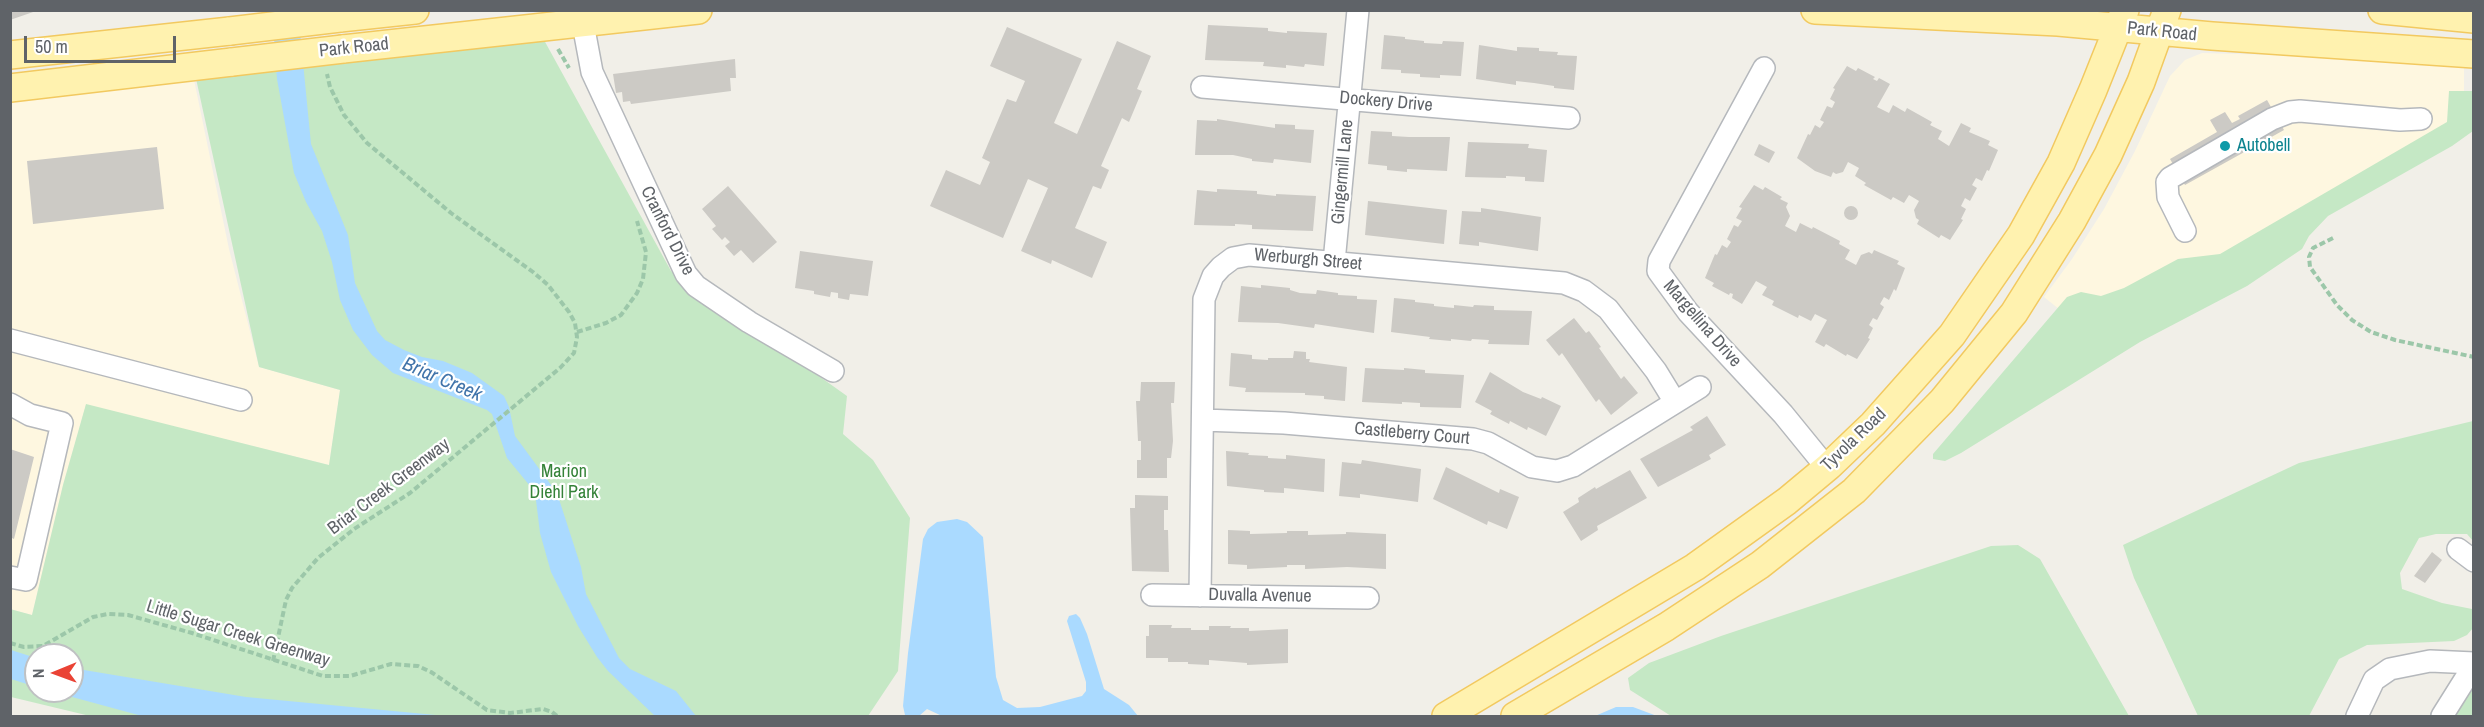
<!DOCTYPE html>
<html>
<head>
<meta charset="utf-8">
<style>
  body { margin:0 }
  #map { position:relative; width:2484px; height:727px; overflow:hidden; background:#f1efe8; font-family:"Archivo Narrow",sans-serif }
  canvas { display:block }
  .frame { position:absolute; inset:0; border:12px solid #5f6368; pointer-events:none }
  .north { position:absolute; left:24px; top:643px; width:60px; height:60px; box-sizing:border-box; background:#fff; border:2px solid #bfc1c3; border-radius:50%; rotate:269deg; font-size:16px; font-weight:700; line-height:24px; text-align:center; color:#5f6368 }
  .north::after { content:''; display:block; margin:auto; width:21px; height:27px; background:#ea4335; clip-path:polygon(50% 0,100% 100%,50% 72%,0 100%) }
  .scale { position:absolute; left:24px; top:36px; width:152px; height:27px; box-sizing:border-box; border:3px solid #5f6368; border-top:0; padding-left:8px; font-size:18px; line-height:21px; white-space:nowrap; color:#5f6368; -webkit-text-stroke:4px #fff; paint-order:stroke }
</style>
</head>
<body>
<div id="map">
<canvas width="2484" height="727"></canvas>
<div class="frame"></div>
<div class="north">N</div>
<div class="scale">50 m</div>
</div>
<script>
const c = document.querySelector('canvas').getContext('2d');
c.lineJoin = 'round';
function fillPath(path, color) {
  c.fillStyle = color;
  c.fill(path, 'evenodd');
}
function toPath(rows) {
  const path = new Path2D();
  for (const r of rows) {
    if (r.length === 3) {
      path.moveTo(r[0] + r[2], r[1]);
      path.arc(r[0], r[1], r[2], 0, 2 * Math.PI);
      continue;
    }
    path.moveTo(r[0], r[1]);
    for (let i = 2; i < r.length; i += 2) path.lineTo(r[i], r[i + 1]);
  }
  return path;
}
function stroke(path, color, width, dash) {
  c.strokeStyle = color;
  c.lineWidth = width;
  c.lineCap = dash ? 'butt' : 'round';
  c.setLineDash(dash || []);
  c.stroke(path);
}
function label(font, color, halo, rows, align = 'center') {
  c.font = font + ' "Archivo Narrow",sans-serif';
  c.lineWidth = 4.5;
  c.setLineDash([]);
  c.textBaseline = 'middle';
  c.strokeStyle = halo;
  c.fillStyle = color;
  for (const [text, x, y, turn = 0] of rows) {
    c.save();
    c.translate(x, y);
    c.rotate((+turn || 0) * Math.PI / 180);
    c.textAlign = isNaN(turn) ? turn : align;
    if (halo) c.strokeText(text, 0, 0);
    c.fillText(text, 0, 0);
    c.restore();
  }
}
const commercial = toPath([
  [2202,53,2306,56,2464,65,2464,92,2454,135,2080,326,2044,297,2072,259,2104,209,2135,151,2170,76,2185,60],
  [193,75,229,249,259,367,340,390,329,465,86,405,63,485,32,615,10,609,10,95]
]);
const green = toPath([
  [544,40,671,271,847,396,843,434,873,460,910,518,898,671,868,716,90,716,11,697,10,609,32,615,63,485,86,404,329,465,340,390,259,367,195,74],
  [36,655,72,655,72,691,36,691],
  [2449,91,2473,91,2473,131,2452,146,2328,216,2309,236,2302,249,2247,286,2140,342,1961,453,1945,461,1933,459,1933,454,2067,297,2081,292,2101,296,2124,288,2178,259,2220,254,2447,122],
  [2473,421,2473,541,2467,534,2436,534,2419,538,2400,573,2402,589,2442,603,2472,609,2473,628,2467,635,2454,641,2367,645,2339,659,2309,716,2198,716,2134,578,2123,545,2299,463],
  [2018,545,2040,559,2129,716,1671,716,1630,690,1628,678,1649,663,1721,636,1991,546],
  [2473,685,2473,716,2452,716]
]);
const water = toPath([
  [272,11,298,11,311,144,348,235,355,283,377,331,385,340,404,350,422,357,443,361,472,373,504,396,509,407,515,436,557,493,581,567,586,594,619,658,630,669,676,691,696,716,655,716,608,671,597,657,578,626,551,572,540,533,535,492,507,458,492,414,487,410,393,373,372,355,353,330,340,300,332,262,322,231,306,202,294,173,277,79],
  [957,519,967,522,983,537,996,677,1003,700,1017,708,1040,707,1082,696,1086,691,1086,682,1067,621,1069,616,1076,614,1080,618,1087,634,1104,689,1129,705,1138,716,942,716,927,709,919,716,905,715,903,706,908,653,923,539,928,529,937,522],
  [11,650,36,658,36,687,11,679],
  [72,668,246,697,446,716,142,716,50,691,72,691],
  [1616,707,1633,707,1657,716,1595,716]
]);
const building = toPath([
  [10,10,36,10,36,11,10,20],
  [1208,25,1268,28,1268,31,1287,33,1287,31,1327,33,1324,66,1305,64,1304,67,1286,65,1286,68,1263,66,1264,62,1205,60],
  [1007,27,1082,59,1054,123,1077,134,1117,41,1151,56,1137,89,1142,91,1129,122,1122,118,1101,166,1109,170,1101,189,1093,186,1075,228,1107,242,1092,278,1052,260,1051,264,1021,251,1048,188,1028,179,1003,238,930,206,946,170,980,185,990,162,982,158,1007,99,1016,102,1025,81,990,66],
  [1384,35,1405,37,1405,39,1424,41,1424,43,1442,44,1443,41,1464,42,1461,76,1440,75,1440,78,1420,77,1420,74,1401,73,1401,70,1381,69],
  [1479,45,1517,51,1517,47,1539,48,1539,51,1558,52,1557,55,1577,56,1574,90,1554,88,1554,86,1534,83,1516,81,1516,85,1476,79],
  [735,59,736,78,730,78,731,91,631,104,630,101,623,102,622,92,616,93,613,74],
  [1847,66,1856,71,1858,68,1875,77,1873,79,1877,81,1879,78,1890,84,1877,107,1889,113,1893,105,1905,112,1907,108,1932,122,1930,125,1942,131,1938,139,1949,146,1961,123,1971,128,1969,132,1990,141,1988,145,1998,150,1989,171,1987,170,1982,181,1976,178,1972,185,1977,188,1970,201,1965,198,1961,206,1966,209,1961,219,1963,220,1950,240,1941,235,1939,238,1917,224,1919,220,1916,218,1914,210,1919,201,1909,195,1904,203,1893,197,1891,200,1864,185,1866,183,1855,176,1859,168,1848,162,1843,172,1836,174,1833,172,1831,177,1815,171,1797,158,1808,134,1810,135,1815,125,1820,128,1824,122,1820,120,1827,106,1832,108,1835,102,1830,99,1835,89,1833,88],
  [2267,100,2284,130,2185,185,2170,159,2217,132,2210,120,2225,112,2232,123,2240,119,2238,116],
  [1217,119,1275,128,1275,124,1295,125,1295,129,1314,130,1311,163,1274,159,1273,163,1252,161,1252,159,1233,155,1195,155,1197,120,1217,121],
  [1371,131,1392,132,1392,136,1409,137,1450,137,1447,171,1407,169,1407,172,1387,170,1387,166,1368,164],
  [1468,142,1529,144,1528,148,1547,150,1544,182,1525,181,1525,177,1506,176,1506,178,1465,177],
  [1759,144,1775,152,1769,163,1754,155],
  [157,147,164,209,33,224,27,161],
  [1754,185,1763,190,1765,187,1782,197,1780,199,1788,203,1786,207,1790,216,1785,226,1796,232,1800,223,1812,229,1813,227,1840,241,1839,244,1850,250,1845,259,1856,265,1861,255,1869,252,1872,254,1874,250,1899,261,1897,264,1905,268,1896,291,1894,289,1889,300,1884,297,1880,304,1884,307,1877,320,1873,318,1869,325,1873,328,1868,338,1870,339,1857,359,1847,354,1846,356,1826,344,1824,347,1815,342,1827,320,1815,314,1811,321,1799,315,1798,318,1772,305,1774,301,1762,295,1767,287,1756,281,1742,304,1732,298,1733,294,1730,293,1729,295,1712,286,1714,283,1705,278,1715,254,1717,255,1722,245,1727,248,1731,242,1727,239,1734,225,1738,227,1742,221,1736,218,1742,208,1739,207],
  [728,186,777,242,753,263,741,250,734,256,725,246,730,242,725,237,722,240,712,229,716,226,702,209],
  [1217,189,1257,191,1257,194,1276,196,1276,194,1316,196,1313,231,1252,229,1252,225,1235,224,1235,226,1194,225,1197,190,1217,192],
  [1368,201,1447,210,1444,244,1365,235],
  [1851,213,7],
  [1481,208,1541,217,1538,251,1479,242,1479,246,1459,244,1462,211,1481,212],
  [800,251,873,261,868,296,850,294,849,300,838,298,838,293,831,292,830,297,814,294,814,291,795,288],
  [1261,285,1290,288,1290,290,1300,293,1316,294,1317,290,1338,293,1338,295,1357,296,1357,299,1377,300,1374,333,1315,324,1314,328,1278,323,1238,322,1241,286,1261,288],
  [1394,298,1415,300,1415,302,1434,304,1434,306,1454,308,1454,305,1473,307,1474,305,1494,306,1494,310,1532,311,1529,345,1488,344,1489,340,1472,339,1471,341,1451,339,1451,341,1429,339,1430,337,1391,332],
  [1574,318,1586,333,1589,331,1601,347,1599,348,1621,379,1624,376,1638,393,1611,415,1599,399,1596,402,1562,353,1559,356,1546,340],
  [1294,351,1306,352,1306,359,1310,359,1309,362,1347,367,1345,401,1324,399,1324,396,1305,395,1305,393,1245,392,1246,388,1229,386,1231,353,1252,355,1252,359,1268,360,1268,358,1293,358],
  [1365,368,1404,370,1404,368,1425,370,1425,373,1464,375,1461,408,1420,407,1420,403,1402,402,1402,404,1362,402],
  [1490,372,1523,392,1541,399,1542,397,1561,406,1546,436,1528,427,1527,430,1510,421,1509,424,1490,414,1492,411,1475,402],
  [1141,382,1175,382,1174,403,1171,403,1173,441,1171,458,1167,458,1167,478,1137,478,1137,460,1141,460,1141,441,1138,441,1136,401,1140,401],
  [1707,416,1726,445,1709,455,1711,459,1658,487,1640,459,1693,430,1690,427],
  [10,449,34,457,14,539,10,537],
  [1226,451,1249,453,1248,455,1268,456,1268,458,1286,459,1286,455,1325,459,1324,492,1284,488,1284,493,1264,492,1264,490,1227,486],
  [1362,460,1421,469,1418,502,1360,494,1360,498,1339,496,1342,462,1361,464],
  [1446,467,1499,493,1500,489,1519,497,1507,529,1488,521,1487,525,1433,499],
  [1630,470,1647,498,1597,526,1598,530,1581,541,1563,512,1579,502,1578,498,1595,487,1596,489],
  [1135,495,1168,496,1168,510,1164,510,1164,530,1168,530,1169,572,1132,571,1130,508,1135,508],
  [1228,530,1250,531,1250,534,1287,533,1287,531,1308,531,1308,535,1346,534,1346,532,1386,534,1386,569,1347,567,1305,569,1305,565,1287,565,1287,567,1247,569,1247,565,1228,564],
  [2432,552,2442,560,2425,583,2414,576],
  [1149,625,1172,625,1171,628,1191,628,1191,630,1209,630,1209,626,1231,626,1230,628,1249,628,1249,631,1288,629,1288,663,1247,665,1247,663,1209,660,1209,665,1188,664,1188,662,1168,662,1168,658,1146,658,1146,636,1149,636]
]);
const path = toPath([
  [558,49,569,68],
  [2333,238,2313,248,2309,257,2310,267,2337,305,2352,320,2371,332,2395,340,2474,357],
  [577,332,606,323,621,315,637,293,643,279,646,252,637,221],
  [10,643,24,647,43,646,93,617,108,614,128,615,192,633,323,676,350,676,391,664,418,666,431,672,487,710,510,713,543,709,552,712,557,716],
  [273,661,286,600,292,588,318,558,354,529,410,493,560,368,574,353,577,337,575,323,569,312,548,285,533,272,451,213,367,143,344,115,330,87,327,74]
]);
const minor = toPath([
  [583,24,592,72,686,274,696,286,749,322,833,371],
  [1764,68,1659,261,1658,271,1688,312,1783,414,1827,468],
  [1202,87,1569,118],
  [2185,231,2168,197,2167,182,2170,178,2272,119,2290,112,2300,111,2400,120,2421,119],
  [1334,262,1358,10],
  [10,340,241,400],
  [10,404,30,415,62,423,26,580,10,577],
  [1203,420,1284,423,1473,439,1488,443,1532,467,1557,471,1573,466,1700,387],
  [2458,549,2474,561],
  [1152,595,1368,598],
  [1200,596,1204,299,1213,276,1221,267,1233,258,1249,255,1564,283,1584,291,1608,309,1656,371,1675,402],
  [2357,716,2374,680,2390,669,2430,661,2474,663],
  [2442,716,2474,665]
]);
const major = toPath([
  [1815,10,2058,22,2212,36,2474,54],
  [2382,10,2474,19],
  [340,18,415,10],
  [343,49,698,10],
  [10,55,230,31],
  [10,88,232,62],
  [1446,716,1695,567,1787,501,1829,466,1873,424,1952,335,2021,235,2061,163,2093,90,2125,10],
  [1515,716,1666,627,1760,565,1854,491,1942,401,2014,313,2072,221,2108,155,2141,82,2167,10]
]);
const majorBridge = toPath([
  [230,31,340,18],
  [232,62,343,49]
]);
const markers = [
  [2225,146,6,"#0f9aa8"]
];
const streetNames = [
  ["Park Road",2162,32,6],
  ["Park Road",354,48,-6],
  ["Dockery Drive",1386,102,5],
  ["Gingermill Lane",1343,172,-85],
  ["Cranford Drive",667,231,63],
  ["Werburgh Street",1308,260,5],
  ["Margellina Drive",1702,324,49],
  ["Castleberry Court",1412,434,5],
  ["Tyvola Road",1854,440,-44],
  ["Briar Creek Greenway",389,487,-37],
  ["Duvalla Avenue",1260,596,1],
  ["Little Sugar Creek Greenway",238,634,17]
];
const cultureNames = [
  ["Autobell",2237,146]
];
const parkNames = [
  ["Marion",564,472],
  ["Diehl Park",564,493]
];
const waterNames = [
  ["Briar Creek",442,380,23]
];
fillPath(commercial, '#fef7e0');
fillPath(green, '#c5e8c5');
fillPath(water, '#aadaff');
fillPath(building, '#cccac5');
stroke(minor, '#b5b8bc', 24);
stroke(major, '#f2c960', 30);
stroke(path, '#9cc7a9', 4, [6, 3]);
stroke(minor, '#fff', 21);
stroke(major, '#fff2af', 27);
stroke(majorBridge, '#f2c960', 30, []);
stroke(majorBridge, '#fff2af', 27);
for (const [x, y, r, color] of markers) {
  const dot = new Path2D();
  dot.arc(x, y, r, 0, 2 * Math.PI);
  c.fillStyle = color;
  c.fill(dot);
  stroke(dot, '#fff', 2);
}
label('18px', '#5f6368', '#fff', streetNames);
label('18px', '#0d838f', '#fff', cultureNames, 'left');
label('18px', '#348238', '#fff', parkNames);
label('italic 20px', '#4174aa', '#fff', waterNames);
</script>
</body>
</html>
